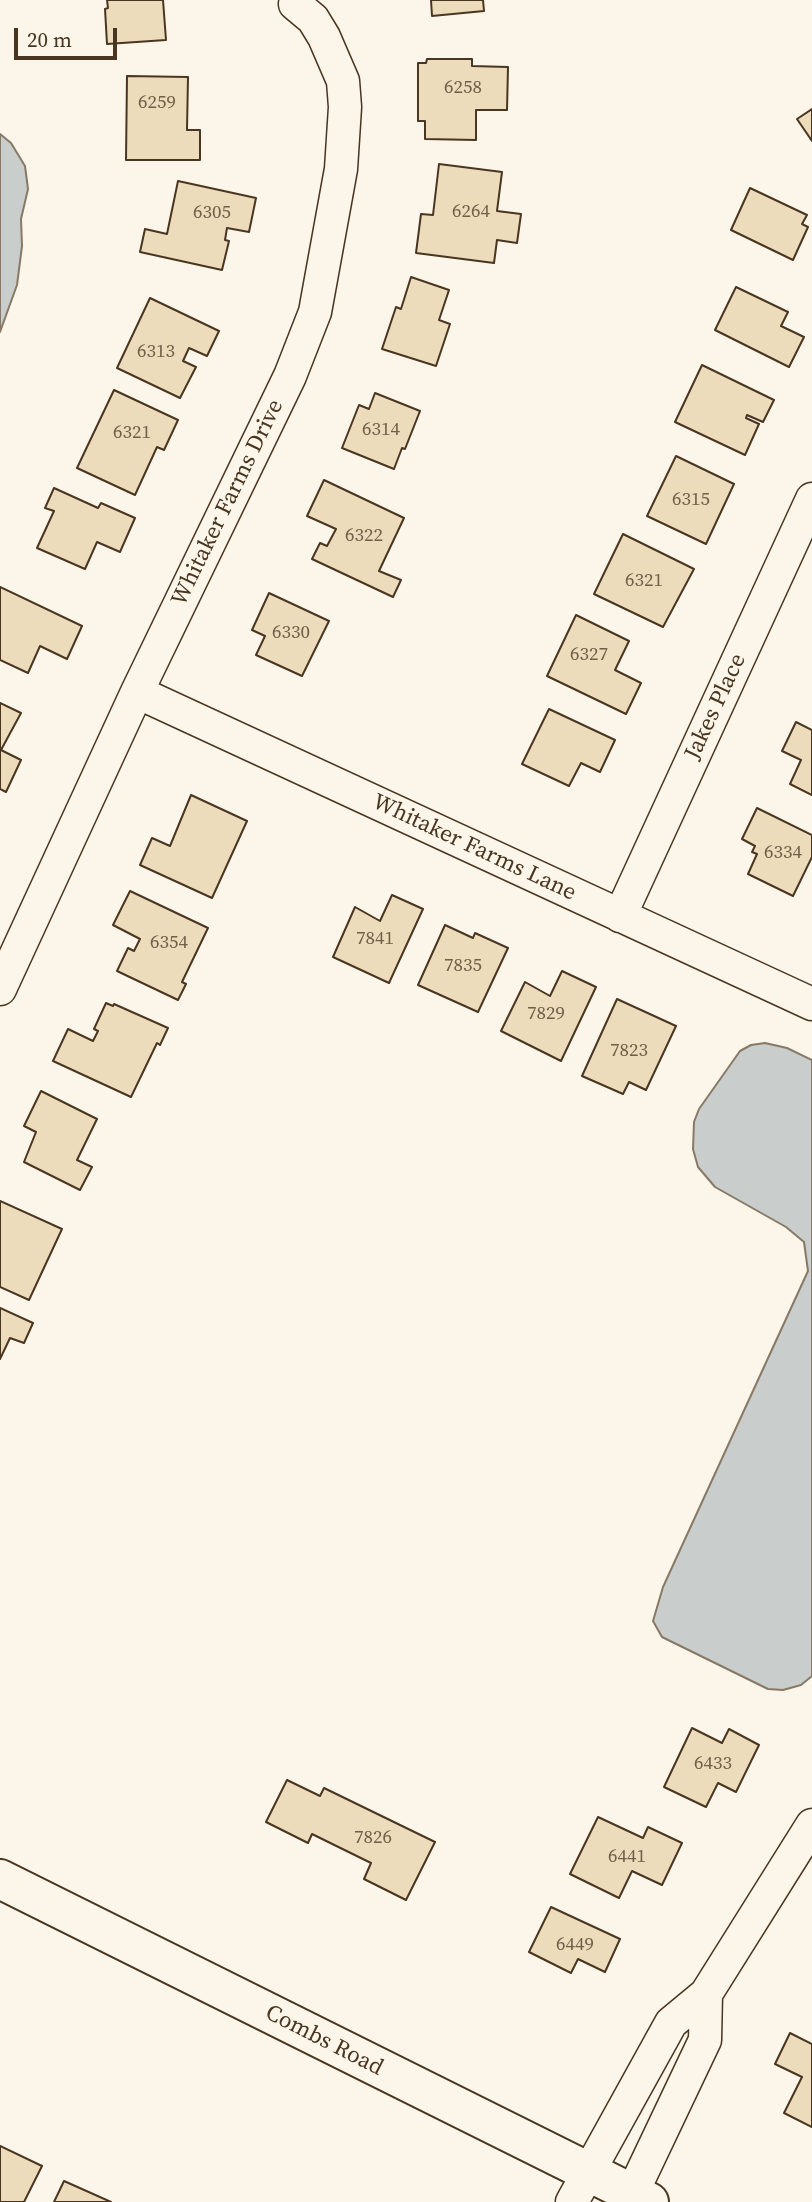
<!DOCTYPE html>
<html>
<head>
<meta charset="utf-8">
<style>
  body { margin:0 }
  #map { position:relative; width:812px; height:2202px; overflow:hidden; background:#fbf6e9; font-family:"Source Serif 4",serif }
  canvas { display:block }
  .scale { position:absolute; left:14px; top:28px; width:103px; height:32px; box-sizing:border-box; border:4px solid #4a3520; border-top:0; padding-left:9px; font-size:21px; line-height:24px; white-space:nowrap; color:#4a3520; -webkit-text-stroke:5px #fbf6e9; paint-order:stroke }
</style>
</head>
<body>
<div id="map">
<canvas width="812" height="2202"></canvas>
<div class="scale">20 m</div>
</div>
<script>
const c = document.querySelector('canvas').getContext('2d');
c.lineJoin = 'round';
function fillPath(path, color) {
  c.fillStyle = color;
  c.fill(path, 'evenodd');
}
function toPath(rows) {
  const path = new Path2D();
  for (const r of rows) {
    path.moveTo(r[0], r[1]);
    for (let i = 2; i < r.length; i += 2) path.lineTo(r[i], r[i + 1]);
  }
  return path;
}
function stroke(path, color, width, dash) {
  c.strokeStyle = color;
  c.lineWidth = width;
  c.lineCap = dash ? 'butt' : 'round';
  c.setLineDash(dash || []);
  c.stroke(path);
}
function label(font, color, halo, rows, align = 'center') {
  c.font = font + ' "Source Serif 4",serif';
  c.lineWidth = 5;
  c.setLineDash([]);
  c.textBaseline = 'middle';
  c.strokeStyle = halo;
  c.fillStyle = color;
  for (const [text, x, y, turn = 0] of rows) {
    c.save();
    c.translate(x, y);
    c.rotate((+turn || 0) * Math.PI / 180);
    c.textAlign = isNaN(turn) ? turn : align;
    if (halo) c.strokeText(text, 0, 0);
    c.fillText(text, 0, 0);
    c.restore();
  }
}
const water = toPath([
  [0,134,11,143,25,166,28,189,21,219,22,246,17,285,0,332,0,134],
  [765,1043,787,1048,812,1060,812,1676,801,1685,783,1690,768,1689,662,1637,653,1621,663,1587,808,1271,804,1242,786,1227,715,1187,698,1167,693,1149,694,1122,699,1109,740,1051,751,1045,765,1043]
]);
const building = toPath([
  [107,0,163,0,166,40,107,44,105,9,108,8,107,0],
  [431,0,483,0,484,11,432,16,431,0],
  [427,59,472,59,472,66,508,67,507,110,476,110,476,140,425,139,425,121,418,121,418,63,426,63,427,59],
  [127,76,188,77,187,130,200,130,200,160,126,160,127,76],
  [812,109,812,141,797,119,812,109],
  [439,164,502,172,497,211,521,214,517,243,497,240,494,263,416,253,421,214,433,215,439,164],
  [178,181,256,198,249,232,227,228,225,240,229,241,222,270,140,252,145,229,167,234,178,181],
  [750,188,807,215,802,224,808,227,793,260,731,230,750,188],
  [411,277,449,290,439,320,450,324,436,366,382,349,396,307,401,309,411,277],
  [736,287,788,312,781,326,804,337,789,367,715,330,736,287],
  [150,298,219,331,207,356,189,348,183,361,196,367,180,398,117,368,150,298],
  [702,365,774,400,763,422,747,415,746,418,759,424,745,455,675,422,702,365],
  [114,390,178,420,164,450,157,447,135,495,77,468,114,390],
  [375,393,420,411,405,449,402,448,394,469,342,448,359,405,369,409,375,393],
  [676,456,734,484,706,544,647,516,676,456],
  [324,480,404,518,379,571,401,580,393,597,312,559,320,543,327,546,336,529,307,516,324,480],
  [54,488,98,508,101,503,135,518,120,552,97,542,85,569,37,548,54,511,45,508,54,488],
  [623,534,694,569,663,627,594,594,623,534],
  [0,587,82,626,67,659,40,646,28,673,0,660,0,587],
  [269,593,329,621,302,676,256,655,265,636,252,630,269,593],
  [576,615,629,641,615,670,641,683,626,714,547,676,576,615],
  [0,703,21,713,1,750,21,760,6,792,0,789,0,703],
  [549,709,615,740,600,772,581,763,569,786,522,764,549,709],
  [796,722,812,730,812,795,790,784,801,760,782,751,796,722],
  [191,795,247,821,212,898,140,865,152,838,170,846,191,795],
  [757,808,812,835,812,857,793,896,748,874,757,854,752,852,755,846,742,839,757,808],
  [130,891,208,928,182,982,186,984,178,1000,117,971,128,948,134,951,140,939,113,925,130,891],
  [392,895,423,909,389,983,333,957,355,907,380,921,392,895],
  [445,925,473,938,475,933,508,948,478,1012,418,985,445,925],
  [562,971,596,987,561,1061,501,1031,525,982,550,996,562,971],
  [617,999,676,1026,646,1090,629,1082,623,1094,582,1076,617,999],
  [106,1003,113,1006,114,1004,168,1028,160,1045,157,1043,131,1097,53,1061,68,1029,93,1041,98,1031,94,1029,106,1003],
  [41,1091,97,1119,77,1160,92,1167,80,1190,24,1162,36,1132,24,1126,41,1091],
  [0,1201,62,1229,29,1300,0,1287,0,1201],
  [0,1308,33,1323,24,1343,10,1338,0,1359,0,1308],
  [692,1728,722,1743,729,1729,759,1745,736,1792,718,1783,706,1807,664,1787,692,1728],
  [287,1780,320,1796,324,1788,435,1842,406,1900,364,1879,371,1863,312,1834,308,1843,266,1822,287,1780],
  [598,1817,643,1838,648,1827,682,1843,662,1885,632,1871,619,1898,570,1874,598,1817],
  [551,1907,620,1939,605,1972,578,1959,571,1973,529,1952,551,1907],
  [790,2033,812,2044,812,2127,784,2113,802,2077,775,2064,790,2033],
  [0,2146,42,2166,24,2202,0,2202,0,2146],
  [64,2181,111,2202,54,2202,64,2181]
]);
const minor = toPath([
  [137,692,812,1004],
  [620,916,812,499],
  [0,989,137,692,290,376,315,312,341,169,345,107,343,81,324,37,313,19,295,4],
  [572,2202,671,2023,706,1994,812,1825],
  [628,2202,705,2040,706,1994]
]);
const tertiary = toPath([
  [0,1879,649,2202]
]);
const numberNames = [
  ["6258",463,88],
  ["6259",157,103],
  ["6264",471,212],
  ["6305",212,213],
  ["6313",156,352],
  ["6314",381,430],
  ["6321",132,433],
  ["6315",691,500],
  ["6322",364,536],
  ["6321",644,581],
  ["6330",291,633],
  ["6327",589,655],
  ["6334",783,853],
  ["7841",375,939],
  ["6354",169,943],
  ["7835",463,966],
  ["7829",546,1014],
  ["7823",629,1051],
  ["6433",713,1764],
  ["7826",373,1838],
  ["6441",627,1857],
  ["6449",575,1945]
];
const streetNames = [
  ["Whitaker Farms Drive",228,503,-64],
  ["Jakes Place",716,707,-65],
  ["Whitaker Farms Lane",474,848,25],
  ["Combs Road",324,2041,27]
];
fillPath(water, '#c9cecd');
stroke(water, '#887966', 2);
fillPath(building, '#ecdcbc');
stroke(building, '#4a3520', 2);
stroke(minor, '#4a3520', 35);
stroke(tertiary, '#4a3520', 42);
stroke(minor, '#fbf6e9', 32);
stroke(tertiary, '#fbf6e9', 38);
label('19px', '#725f47', null, numberNames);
label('23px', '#4a3520', '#fbf6e9', streetNames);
</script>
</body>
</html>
